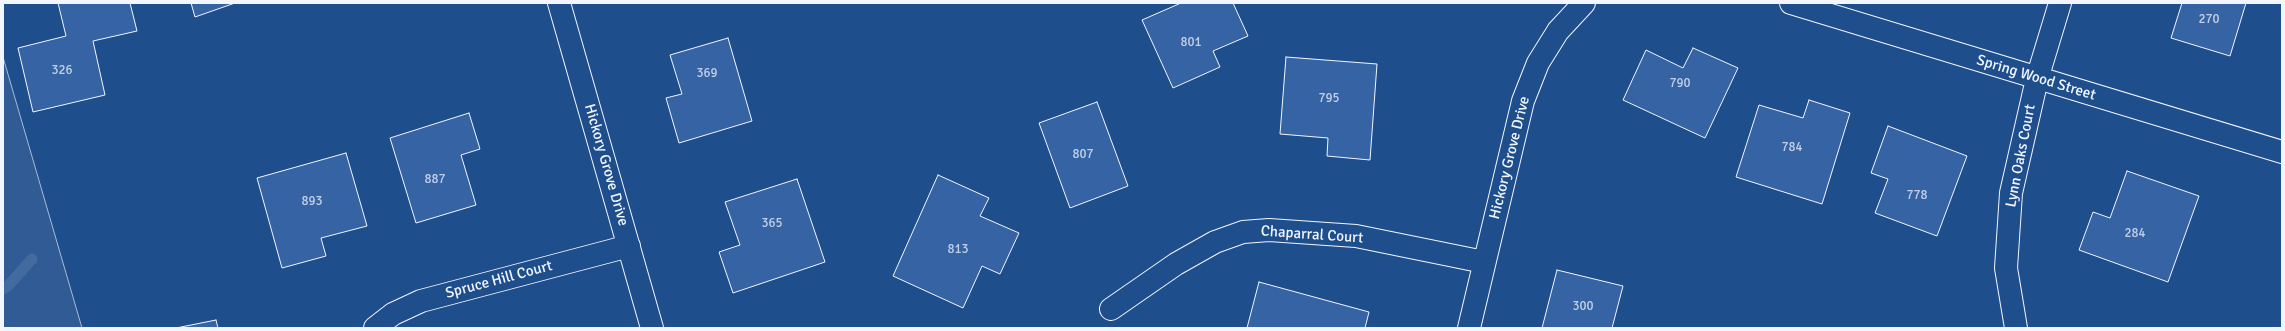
<!DOCTYPE html>
<html>
<head>
<meta charset="utf-8">
<style>
  body { margin:0 }
  #map { position:relative; width:2285px; height:331px; overflow:hidden; background:#1f4e8c; font-family:Signika,sans-serif }
  canvas { display:block }
  .frame { position:absolute; inset:0; border:4px solid #f2f6ff; pointer-events:none }
</style>
</head>
<body>
<div id="map">
<canvas width="2285" height="331"></canvas>
<div class="frame"></div>
</div>
<script>
const c = document.querySelector('canvas').getContext('2d');
c.lineJoin = 'round';
function fillPath(path, color) {
  c.fillStyle = color;
  c.fill(path, 'evenodd');
}
function toPath(rows) {
  const path = new Path2D();
  for (const r of rows) {
    path.moveTo(r[0], r[1]);
    for (let i = 2; i < r.length; i += 2) path.lineTo(r[i], r[i + 1]);
  }
  return path;
}
function stroke(path, color, width, dash) {
  c.strokeStyle = color;
  c.lineWidth = width;
  c.lineCap = dash ? 'butt' : 'round';
  c.setLineDash(dash || []);
  c.stroke(path);
}
function label(font, color, halo, rows, align = 'center') {
  c.font = font + ' Signika,sans-serif';
  c.lineWidth = 3;
  c.setLineDash([]);
  c.textBaseline = 'middle';
  c.strokeStyle = halo;
  c.fillStyle = color;
  for (const [text, x, y, turn = 0] of rows) {
    c.save();
    c.translate(x, y);
    c.rotate((+turn || 0) * Math.PI / 180);
    c.textAlign = isNaN(turn) ? turn : align;
    if (halo) c.strokeText(text, 0, 0);
    c.fillText(text, 0, 0);
    c.restore();
  }
}
const built = toPath([
  [3,57,82,328,3,328,3,57]
]);
const stream = toPath([
  [3,289,8,286,32,259]
]);
const building = toPath([
  [58,3,130,3,137,31,93,41,105,95,33,112,18,48,66,36,58,3],
  [191,3,235,3,195,17,191,3],
  [1181,3,1233,3,1248,36,1213,51,1220,67,1173,88,1142,20,1181,3],
  [2182,3,2246,3,2230,56,2171,38,2182,3],
  [728,38,752,121,679,143,666,98,682,94,670,55,728,38],
  [1693,48,1738,68,1705,138,1623,100,1646,50,1683,68,1693,48],
  [1286,57,1377,64,1370,160,1327,156,1328,138,1280,134,1286,57],
  [1809,100,1850,113,1822,204,1736,177,1759,105,1803,118,1809,100],
  [1097,102,1128,186,1070,208,1039,123,1097,102],
  [469,113,480,149,461,155,476,205,416,223,390,138,469,113],
  [1888,126,1967,156,1937,236,1875,213,1888,179,1871,173,1888,126],
  [346,153,367,226,321,238,326,256,282,268,257,178,346,153],
  [2127,171,2199,196,2168,282,2079,250,2093,212,2110,218,2127,171],
  [938,175,989,198,980,216,1019,233,1000,274,982,266,963,308,893,276,938,175],
  [797,179,825,262,733,293,719,252,740,245,725,202,797,179],
  [1557,270,1623,286,1612,328,1542,328,1557,270],
  [1259,282,1369,312,1365,328,1247,328,1259,282],
  [216,320,218,328,176,328,216,320]
]);
const minor = toPath([
  [559,3,652,328],
  [1791,3,2282,152],
  [1111,309,1176,264,1215,242,1243,232,1269,230,1356,236,1484,262],
  [375,328,393,314,421,301,629,246],
  [1469,328,1523,101,1538,63,1558,31,1584,3],
  [2016,328,2006,268,2011,193,2037,79,2060,3]
]);
const numberNames = [
  ["270",2209,20],
  ["801",1191,43],
  ["326",62,71],
  ["369",707,74],
  ["790",1680,84],
  ["795",1329,99],
  ["784",1792,148],
  ["807",1083,155],
  ["887",435,180],
  ["778",1917,196],
  ["893",312,202],
  ["365",772,224],
  ["284",2135,234],
  ["813",958,250],
  ["300",1583,307]
];
const streetNames = [
  ["Spring Wood Street",2036,78,17],
  ["Lynn Oaks Court",2021,156,-79],
  ["Hickory Grove Drive",1510,158,-76],
  ["Hickory Grove Drive",606,165,74],
  ["Chaparral Court",1312,235,4],
  ["Spruce Hill Court",499,280,-15]
];
fillPath(built, '#305b95');
stroke(built, '#a8bbd7', 1);
stroke(stream, '#446ba0', 11);
fillPath(building, '#3563a3');
stroke(building, '#f2f6ff', 1);
stroke(minor, '#f2f6ff', 24);
stroke(minor, '#1f4e8c', 22);
label('13px', '#c3d1e8', null, numberNames);
label('15px', '#f2f6ff', '#1f4e8c', streetNames);
</script>
</body>
</html>
